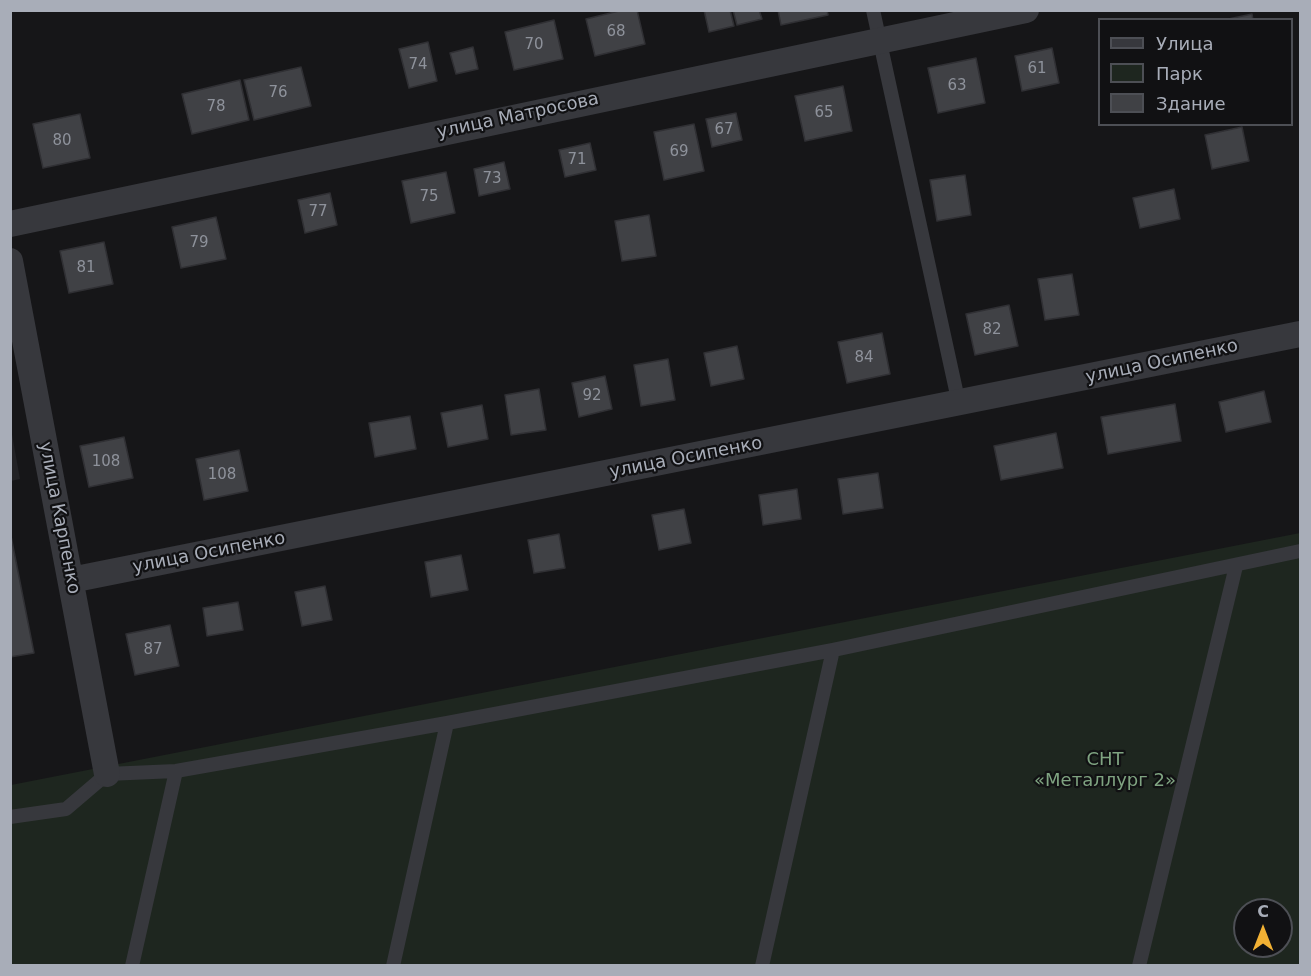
<!DOCTYPE html>
<html>
<head>
<meta charset="utf-8">
<style>
  body { margin:0 }
  #map { position:relative; width:1311px; height:976px; overflow:hidden; background:#161618; font-family:"DejaVu Sans",sans-serif }
  canvas { display:block }
  .frame { position:absolute; inset:0; border:12px solid #a8adb8; pointer-events:none }
  .legend { position:absolute; left:1098px; top:18px; width:195px; height:108px; box-sizing:border-box; background:#111113; border:2px solid #4d4f55; margin:0; padding:8px 10px; list-style:none; font-size:18px; color:#a8adb8 }
  .legend li { display:flex; align-items:center; gap:12px; height:30px }
  .legend b { width:30px; border:2px solid #4d4f55 }
  .north { position:absolute; left:1233px; top:898px; width:60px; height:60px; box-sizing:border-box; background:#111113; border:2px solid #4d4f55; border-radius:50%; rotate:0deg; font-size:16px; font-weight:700; line-height:24px; text-align:center; color:#a8adb8 }
  .north::after { content:''; display:block; margin:auto; width:21px; height:27px; background:#f2b134; clip-path:polygon(50% 0,100% 100%,50% 72%,0 100%) }
</style>
</head>
<body>
<div id="map">
<canvas width="1311" height="976"></canvas>
<div class="frame"></div>
<ul class="legend">
<li><b style="height:8px;background:#37383d"></b>Улица</li>
<li><b style="height:16px;background:#1e261f"></b>Парк</li>
<li><b style="height:16px;background:#404145"></b>Здание</li>
</ul>
<div class="north">С</div>
</div>
<script>
const c = document.querySelector('canvas').getContext('2d');
c.lineJoin = 'round';
function fillPath(path, color) {
  c.fillStyle = color;
  c.fill(path, 'evenodd');
}
function toPath(rows) {
  const path = new Path2D();
  for (const r of rows) {
    path.moveTo(r[0], r[1]);
    for (let i = 2; i < r.length; i += 2) path.lineTo(r[i], r[i + 1]);
  }
  return path;
}
function stroke(path, color, width, dash) {
  c.strokeStyle = color;
  c.lineWidth = width;
  c.lineCap = dash ? 'butt' : 'round';
  c.setLineDash(dash || []);
  c.stroke(path);
}
function label(font, color, halo, rows, align = 'center') {
  c.font = font + ' "DejaVu Sans",sans-serif';
  c.lineWidth = 4.5;
  c.setLineDash([]);
  c.textBaseline = 'middle';
  c.strokeStyle = halo;
  c.fillStyle = color;
  for (const [text, x, y, turn = 0] of rows) {
    c.save();
    c.translate(x, y);
    c.rotate((+turn || 0) * Math.PI / 180);
    c.textAlign = isNaN(turn) ? turn : align;
    if (halo) c.strokeText(text, 0, 0);
    c.fillText(text, 0, 0);
    c.restore();
  }
}
const built = toPath([
  [10,423,20,479,11,481,10,481]
]);
const green = toPath([
  [1300,533,1300,965,11,966,11,785],
  [1245,910,1281,910,1281,946,1245,946]
]);
const building = toPath([
  [623,10,637,10,645,44,595,56,586,19,623,10],
  [704,10,730,10,734,26,709,32,704,10],
  [733,10,759,10,762,19,737,25,733,10],
  [778,10,827,10,828,15,781,25,778,10],
  [1252,14,1253,20,1224,20,1252,14],
  [554,20,563,59,514,70,505,32,554,20],
  [428,42,437,81,409,88,399,49,428,42],
  [473,47,478,69,456,74,450,53,473,47],
  [1052,48,1059,83,1022,91,1015,56,1052,48],
  [976,58,985,103,938,113,928,68,976,58],
  [301,67,311,106,254,120,244,80,301,67],
  [240,80,249,120,192,134,182,94,240,80],
  [843,86,852,131,805,141,795,96,843,86],
  [736,113,742,140,712,147,706,119,736,113],
  [80,114,90,158,43,168,33,124,80,114],
  [694,124,704,171,664,180,654,132,694,124],
  [1242,127,1249,161,1212,169,1205,135,1242,127],
  [590,143,596,170,565,177,559,150,590,143],
  [504,162,510,189,479,196,474,169,504,162],
  [446,172,455,213,411,223,402,181,446,172],
  [965,175,971,215,937,221,930,180,965,175],
  [1174,189,1180,219,1140,228,1133,198,1174,189],
  [330,193,337,225,305,233,298,200,330,193],
  [649,215,656,256,622,261,615,221,649,215],
  [216,217,226,259,181,268,172,227,216,217],
  [104,242,113,284,69,293,60,251,104,242],
  [1072,274,1079,315,1045,320,1038,279,1072,274],
  [1009,305,1018,346,975,355,966,314,1009,305],
  [882,333,890,374,847,383,838,342,882,333],
  [737,346,744,379,711,386,704,353,737,346],
  [668,359,675,400,641,406,634,365,668,359],
  [605,376,612,409,579,417,572,383,605,376],
  [539,389,546,430,511,435,505,395,539,389],
  [1264,391,1271,422,1226,432,1219,402,1264,391],
  [1175,404,1181,441,1108,454,1101,417,1175,404],
  [482,405,488,439,448,447,441,413,482,405],
  [410,416,416,449,375,457,369,423,410,416],
  [1056,433,1063,468,1001,480,994,446,1056,433],
  [124,437,133,478,89,487,80,446,124,437],
  [239,450,248,491,204,500,196,459,239,450],
  [878,473,883,508,843,514,838,479,878,473],
  [797,489,801,519,763,525,759,495,797,489],
  [684,509,691,543,659,550,652,515,684,509],
  [10,531,34,653,10,657,10,531],
  [559,534,565,568,534,573,528,540,559,534],
  [461,555,468,590,431,597,425,562,461,555],
  [325,586,332,620,302,626,295,592,325,586],
  [238,602,243,630,207,636,203,608,238,602],
  [170,625,179,666,135,675,126,634,170,625]
]);
const service = toPath([
  [873,10,959,404],
  [10,817,66,809,107,774,176,771,447,723,833,650,1300,551],
  [132,966,176,771],
  [393,966,447,723],
  [762,966,833,650],
  [1139,966,1236,566]
]);
const minor = toPath([
  [10,224,1026,10],
  [10,261,107,774],
  [71,580,1300,334]
]);
const numberNames = [
  ["68",616,32],
  ["70",534,45],
  ["74",418,65],
  ["61",1037,69],
  ["63",957,86],
  ["76",278,93],
  ["78",216,107],
  ["65",824,113],
  ["67",724,130],
  ["80",62,141],
  ["69",679,152],
  ["71",577,160],
  ["73",492,179],
  ["75",429,197],
  ["77",318,212],
  ["79",199,243],
  ["81",86,268],
  ["82",992,330],
  ["84",864,358],
  ["92",592,396],
  ["108",106,462],
  ["108",222,475],
  ["87",153,650]
];
const streetNames = [
  ["улица Матросова",518,116,-12],
  ["улица Осипенко",1162,362,-12],
  ["улица Осипенко",686,458,-11],
  ["улица Карпенко",59,518,79],
  ["улица Осипенко",209,553,-11]
];
const parkNames = [
  ["СНТ",1105,760],
  ["«Металлург 2»",1105,781]
];
fillPath(built, '#222225');
fillPath(green, '#1e261f');
fillPath(building, '#404145');
stroke(building, '#303034', 1.5);
stroke(service, '#37383d', 14);
stroke(minor, '#37383d', 26);
label('15px', '#8e929b', null, numberNames);
label('18px', '#a8adb8', '#111113', streetNames);
label('18px', '#7fa381', '#111113', parkNames);
</script>
</body>
</html>
